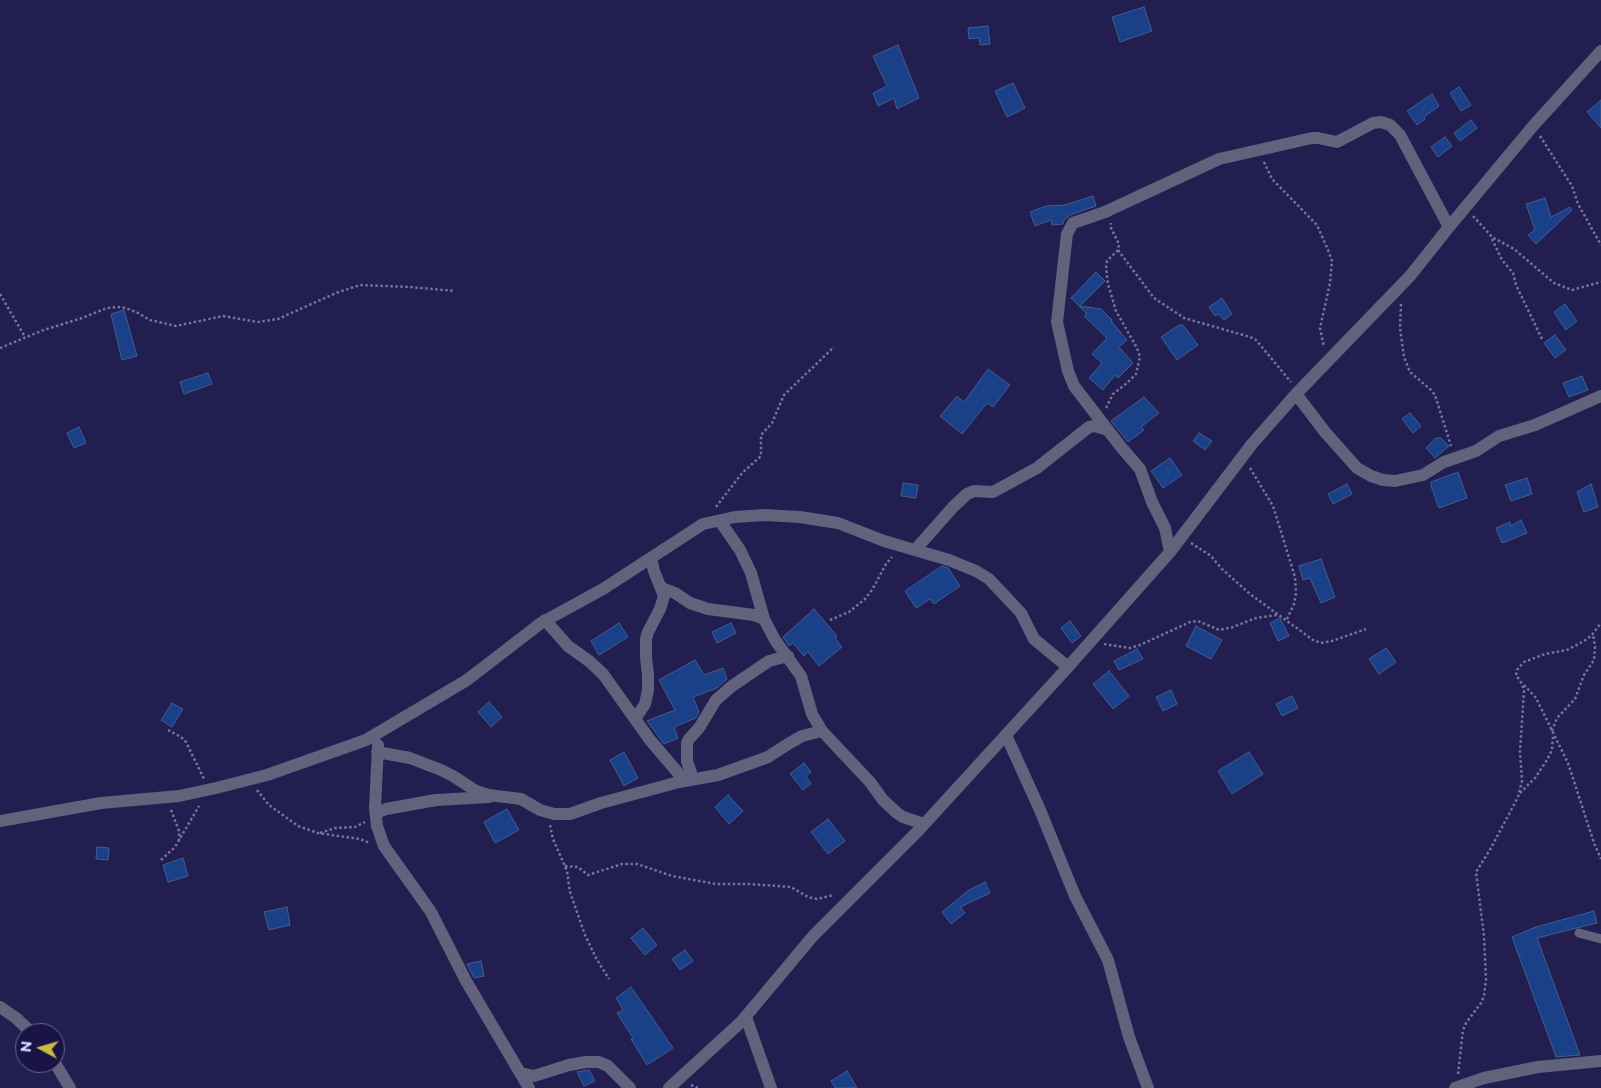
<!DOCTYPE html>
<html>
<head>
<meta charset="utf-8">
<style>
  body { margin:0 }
  #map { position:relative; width:1601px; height:1088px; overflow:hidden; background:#221e50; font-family:Montserrat,sans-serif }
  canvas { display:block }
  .north { position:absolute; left:15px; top:1023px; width:50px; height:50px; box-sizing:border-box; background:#191445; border:1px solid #66648f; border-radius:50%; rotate:276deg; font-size:14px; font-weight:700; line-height:20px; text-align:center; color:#daddfd }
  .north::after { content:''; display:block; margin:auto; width:18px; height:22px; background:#caba3a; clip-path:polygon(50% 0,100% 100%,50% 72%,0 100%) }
</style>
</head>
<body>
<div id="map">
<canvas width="1601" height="1088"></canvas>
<div class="north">N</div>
</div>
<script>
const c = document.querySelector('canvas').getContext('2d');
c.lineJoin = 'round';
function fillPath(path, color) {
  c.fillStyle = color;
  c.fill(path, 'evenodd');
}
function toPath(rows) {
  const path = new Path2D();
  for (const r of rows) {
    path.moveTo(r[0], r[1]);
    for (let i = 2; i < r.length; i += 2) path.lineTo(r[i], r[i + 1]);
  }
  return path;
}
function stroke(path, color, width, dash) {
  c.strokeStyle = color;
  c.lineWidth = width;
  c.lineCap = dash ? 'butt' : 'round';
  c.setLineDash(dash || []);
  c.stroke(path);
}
const building = toPath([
  [1144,7,1152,31,1120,42,1112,17,1144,7],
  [988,26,990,44,980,45,979,38,969,39,968,28,988,26],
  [898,45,919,98,897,109,894,98,878,106,873,93,887,86,873,56,898,45],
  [1013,83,1025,108,1007,117,995,91,1013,83],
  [1459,87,1471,105,1461,111,1450,93,1459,87],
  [1432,94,1439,106,1424,117,1425,119,1417,125,1407,111,1432,94],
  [1601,100,1601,128,1587,112,1601,100],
  [1471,120,1477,128,1460,141,1454,133,1471,120],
  [1445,137,1452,146,1438,157,1431,147,1445,137],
  [1093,196,1096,206,1070,215,1064,220,1063,224,1052,225,1051,220,1035,226,1030,212,1046,206,1065,205,1093,196],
  [1545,198,1551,217,1570,207,1572,210,1536,244,1528,235,1535,230,1526,204,1545,198],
  [1096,272,1105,281,1080,306,1101,309,1112,320,1111,321,1127,340,1119,347,1133,363,1118,378,1115,375,1103,390,1089,378,1102,363,1092,354,1107,338,1084,316,1087,314,1071,298,1096,272],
  [1222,298,1232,314,1224,320,1219,314,1215,316,1209,307,1222,298],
  [1565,304,1577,321,1566,330,1554,312,1565,304],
  [124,310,137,356,122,360,111,314,124,310],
  [1179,325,1183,325,1198,345,1177,360,1161,337,1179,325],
  [1555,335,1566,350,1555,358,1544,343,1555,335],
  [988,369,1010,385,993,407,987,403,962,434,940,416,957,396,964,402,988,369],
  [208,373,212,384,184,394,180,382,208,373],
  [1582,376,1588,390,1569,397,1563,383,1582,376],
  [1144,397,1159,413,1141,427,1144,430,1128,442,1111,421,1144,397],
  [1410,413,1421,426,1413,433,1402,419,1410,413],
  [79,427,86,443,74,448,67,433,79,427],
  [1199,433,1212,441,1205,450,1193,441,1199,433],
  [1436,438,1441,438,1449,446,1435,458,1426,448,1436,438],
  [1170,458,1182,475,1163,488,1151,471,1170,458],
  [1458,472,1467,498,1439,508,1431,486,1431,482,1458,472],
  [1527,478,1532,494,1511,501,1505,485,1527,478],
  [903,483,918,485,916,498,901,496,903,483],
  [1347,484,1352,494,1333,504,1328,494,1347,484],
  [1591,484,1598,507,1584,512,1577,492,1591,484],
  [1521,520,1527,533,1502,543,1496,528,1510,522,1511,526,1521,520],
  [1321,559,1335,597,1321,603,1310,578,1303,580,1299,566,1321,559],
  [942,566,948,568,960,586,934,604,930,599,916,608,905,591,942,566],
  [814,609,837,636,835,638,842,647,819,666,808,652,804,656,793,643,789,646,783,637,814,609],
  [1280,618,1289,636,1278,641,1270,623,1280,618],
  [1070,621,1081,636,1072,643,1061,628,1070,621],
  [619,623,628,637,599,655,591,641,619,623],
  [731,623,736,633,717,643,712,632,731,623],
  [1196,626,1222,640,1211,659,1186,646,1196,626],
  [1386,648,1396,662,1379,674,1369,659,1386,648],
  [1137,649,1143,659,1119,670,1114,661,1137,649],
  [695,660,704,675,723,668,727,679,717,688,693,697,699,712,696,718,674,727,678,738,664,744,647,721,675,710,659,680,695,660],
  [1109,671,1129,696,1113,709,1093,684,1109,671],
  [1171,690,1177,704,1163,711,1156,697,1171,690],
  [1292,696,1298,708,1282,716,1276,704,1292,696],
  [489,702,502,717,491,727,478,712,489,702],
  [172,703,183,709,172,727,161,720,172,703],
  [624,752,638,778,624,786,610,760,624,752],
  [1249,752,1263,774,1232,794,1218,771,1249,752],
  [804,763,811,772,806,776,811,784,803,790,790,774,804,763],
  [728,795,743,811,729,824,715,807,728,795],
  [507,809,519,830,495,843,484,822,507,809],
  [828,819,845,841,828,854,811,832,828,819],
  [97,847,109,848,108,860,96,859,97,847],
  [183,858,188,876,168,882,163,865,183,858],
  [985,882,990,893,960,907,965,913,951,924,942,912,969,890,985,882],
  [287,907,290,925,269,930,264,912,287,907],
  [1594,911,1597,923,1537,938,1580,1055,1556,1057,1512,937,1536,927,1594,911],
  [643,928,657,945,645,955,631,938,643,928],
  [685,950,693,961,680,970,672,959,685,950],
  [481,961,484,976,474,978,467,964,481,961],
  [631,987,673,1048,647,1065,631,1039,633,1038,617,1013,623,1010,616,998,631,987],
  [589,1070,595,1081,584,1086,577,1072,589,1070],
  [847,1071,857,1088,835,1088,831,1081,847,1071]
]);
const path = toPath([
  [1540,136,1572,186,1578,204,1601,245],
  [1264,162,1272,179,1317,225,1328,250,1332,261,1330,283,1320,328,1324,347],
  [1473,216,1492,237,1514,249,1554,283,1572,290,1601,282],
  [1492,239,1502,260,1513,273,1516,285,1542,339],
  [1118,250,1154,298,1184,318,1250,337,1256,340,1291,382],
  [0,294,25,337],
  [1401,304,1400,328,1404,357,1410,372,1431,390,1435,395,1451,446],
  [0,348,41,331,82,318,107,308,118,307,126,308,138,313,150,320,176,326,223,316,258,322,278,319,336,293,360,285,410,287,455,291],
  [1106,408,1113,394,1127,383,1136,374,1140,357,1137,348,1116,311,1108,284,1106,268,1107,261,1118,250,1119,244,1111,228,1111,223],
  [1250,468,1273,506,1295,577,1296,593,1294,604,1286,621],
  [716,507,742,473,761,456,761,435,772,423,784,395,834,347],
  [1191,543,1211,556,1222,569,1250,594,1313,640,1321,643,1332,641,1366,629],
  [830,620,849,612,865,599,872,590,886,564,892,557],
  [1104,644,1130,648,1140,645,1190,622,1198,621,1219,630,1233,627,1256,618,1277,615],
  [1524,685,1536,698,1568,763,1594,843,1601,859],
  [168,730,181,737,186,742,204,779],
  [1552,731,1557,718,1575,699,1584,675,1594,660,1595,647,1593,634],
  [257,790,269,805,298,826,318,833,360,839,370,843],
  [1520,793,1535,778,1547,760,1552,750,1553,737],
  [171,810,179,831,179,840],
  [550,825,553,839,567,871,570,892,585,935,596,958,609,979],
  [320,833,335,828,355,827,365,822],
  [161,860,175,847,199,806],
  [565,866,578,867,588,875,622,864,637,864,672,876,716,884,749,884,791,887,808,897,817,899,834,895],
  [1458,1074,1463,1030,1466,1023,1481,1003,1484,996,1486,980,1484,936,1476,872,1491,848,1518,797,1522,781,1520,751,1524,691,1522,684,1516,675,1517,670,1524,662,1545,654,1567,650,1584,641,1591,636,1601,623],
  [691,1085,698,1088]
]);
const service = toPath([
  [1579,933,1601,939]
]);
const minor = toPath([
  [1296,394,1325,432,1357,468,1371,476,1383,480,1395,481,1423,475,1444,462,1476,451,1499,436,1535,425,1601,396],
  [720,521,740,550,751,573,764,619,775,640,801,676,812,714,822,731,870,782,883,800,897,813,903,817,924,824],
  [915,550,953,507,967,494,974,491,993,492,1037,468,1089,427,1095,426,1108,430],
  [1170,552,1165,528,1152,502,1140,469,1121,447,1074,386,1068,371,1057,322,1067,234,1073,223,1105,212,1219,159,1312,138,1318,138,1337,142,1373,123,1381,122,1390,125,1400,135,1449,227],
  [662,588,675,593,690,603,708,609,754,615,764,619],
  [545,620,568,646,589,661,603,674,650,740,685,781],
  [635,719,645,704,648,690,648,675,646,657,646,639,648,632,660,609,664,596,654,571,651,558],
  [1006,735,1040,810,1075,896,1108,960,1129,1037,1148,1088],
  [378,745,375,808,377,826,384,846,431,912,466,981,529,1088],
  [377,752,410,758,441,770,453,776,476,791,489,795,521,799,540,810,554,814,570,814,601,803,679,782,718,775,768,757,788,744,802,736,822,731],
  [693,779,687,761,687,743,689,739,699,728,716,700,732,686,769,661,788,656],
  [376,813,386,809,436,800,489,797],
  [0,821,101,803,179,796,216,788,267,775,366,740,467,680,541,623,603,589,703,524,735,517,765,515,800,517,838,523,884,541,949,560,976,571,989,579,1021,613,1034,639,1068,667],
  [0,1007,16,1018,32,1033],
  [746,1017,771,1088],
  [55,1063,70,1088],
  [520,1073,534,1076,569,1065,586,1062,599,1062,608,1066,630,1088],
  [669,1088,741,1022,813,936,918,831,1068,667,1170,552,1252,444,1296,394,1410,276,1449,227,1533,126,1601,51],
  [1455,1088,1484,1078,1538,1067,1601,1061]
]);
fillPath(building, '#1a4088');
stroke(building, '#425d90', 1);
stroke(path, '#75749e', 2.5, [2.5, 2.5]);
stroke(service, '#61637c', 9);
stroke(minor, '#61637c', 12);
</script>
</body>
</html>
